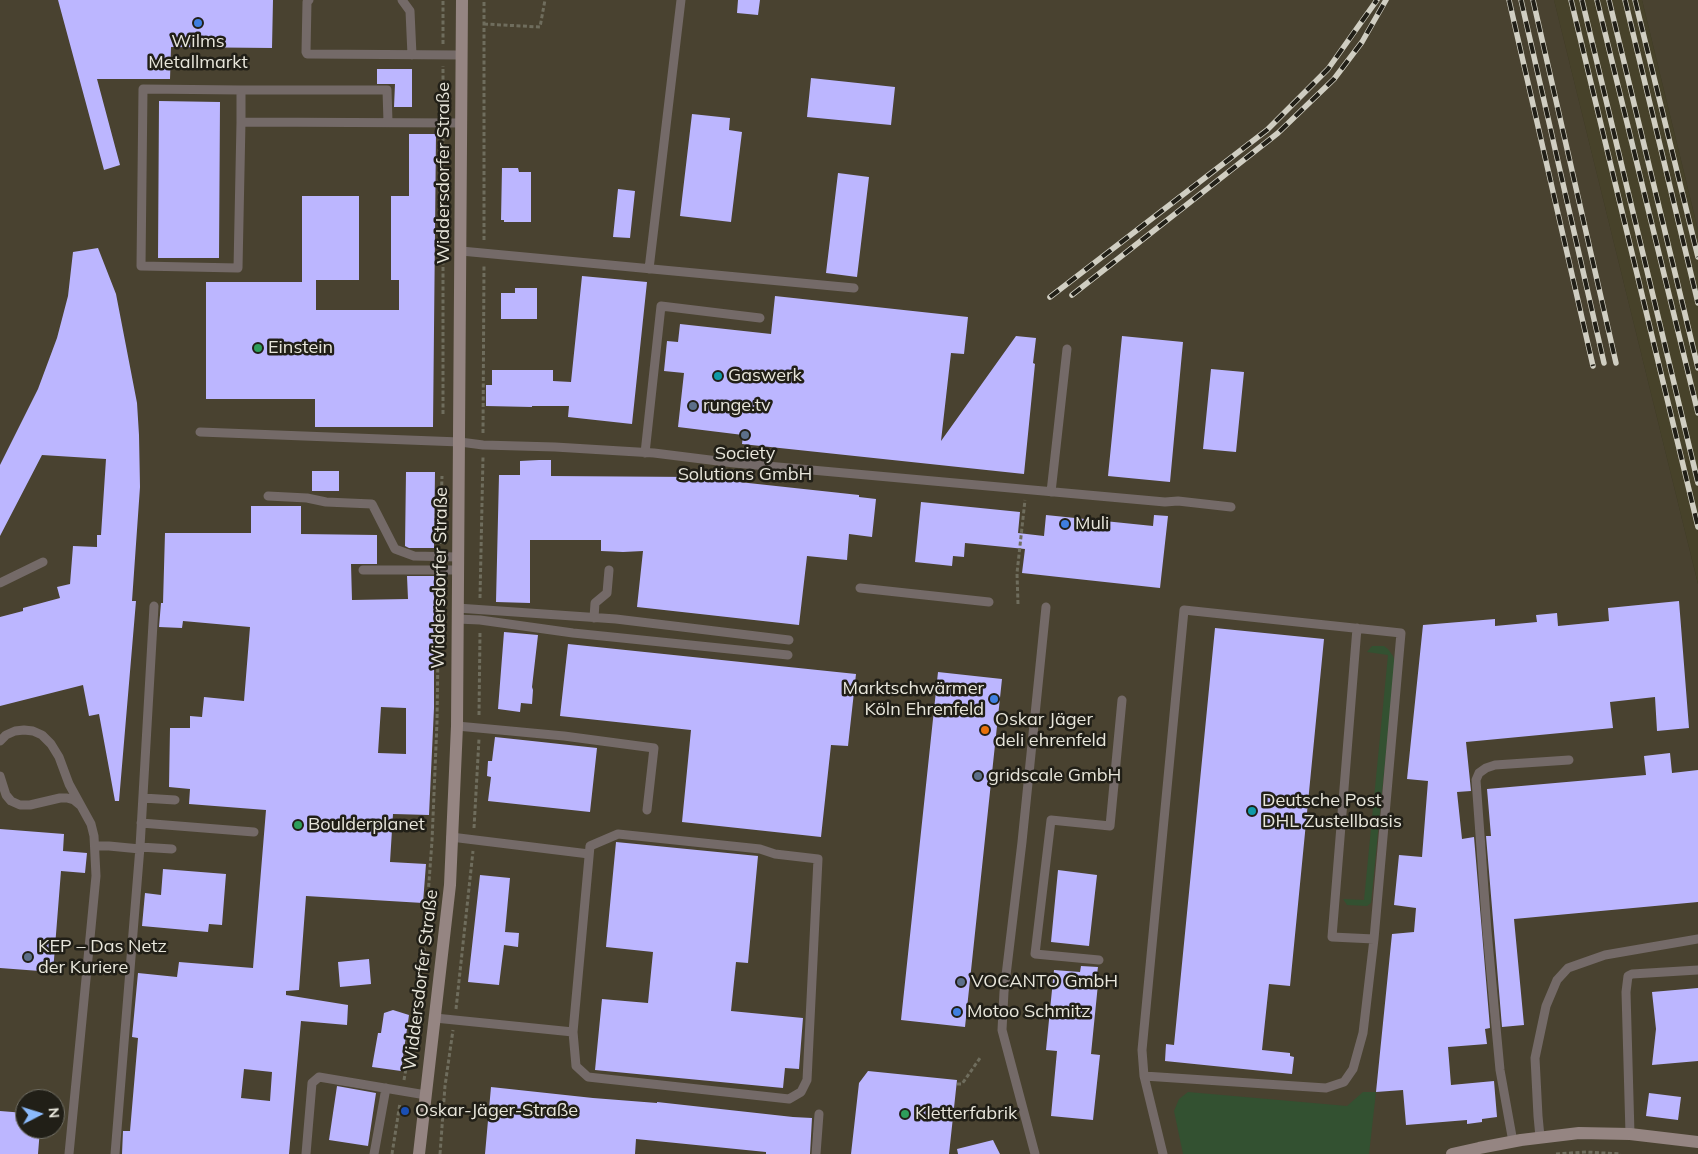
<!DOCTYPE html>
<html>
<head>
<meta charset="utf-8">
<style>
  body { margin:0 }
  #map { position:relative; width:1698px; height:1154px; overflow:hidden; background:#3b3826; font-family:Mulish,sans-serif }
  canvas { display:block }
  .north { position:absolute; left:15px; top:1089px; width:50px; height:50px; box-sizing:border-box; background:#211f17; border:1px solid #716f65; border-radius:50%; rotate:85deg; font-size:14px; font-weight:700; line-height:20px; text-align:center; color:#e8e6db }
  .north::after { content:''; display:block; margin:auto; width:18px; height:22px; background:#8bbafc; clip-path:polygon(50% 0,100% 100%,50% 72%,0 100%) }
</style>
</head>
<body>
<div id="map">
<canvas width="1698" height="1154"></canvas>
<div class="north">N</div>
</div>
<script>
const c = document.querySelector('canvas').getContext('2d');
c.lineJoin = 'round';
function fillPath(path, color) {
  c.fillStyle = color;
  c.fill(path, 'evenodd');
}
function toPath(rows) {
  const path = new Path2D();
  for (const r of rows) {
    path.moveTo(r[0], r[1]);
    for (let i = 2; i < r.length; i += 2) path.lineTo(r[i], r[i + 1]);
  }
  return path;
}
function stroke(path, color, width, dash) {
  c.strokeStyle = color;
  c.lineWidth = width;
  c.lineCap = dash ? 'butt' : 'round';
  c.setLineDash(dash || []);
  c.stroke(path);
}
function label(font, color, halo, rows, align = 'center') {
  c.font = font + ' Mulish,sans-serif';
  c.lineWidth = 5;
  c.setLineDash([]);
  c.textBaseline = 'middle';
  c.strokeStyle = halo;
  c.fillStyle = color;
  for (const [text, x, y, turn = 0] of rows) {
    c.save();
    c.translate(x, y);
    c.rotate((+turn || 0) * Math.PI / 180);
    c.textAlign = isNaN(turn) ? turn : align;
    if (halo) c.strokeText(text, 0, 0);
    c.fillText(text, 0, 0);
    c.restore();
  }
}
const commercial = toPath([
  [0,0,1554,0,1698,584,1698,1154,0,1154],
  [25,1099,55,1099,55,1129,25,1129],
  [1642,0,1698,0,1698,230]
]);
const built = toPath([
  [1554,0,1642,0,1698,230,1698,584]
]);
const green = toPath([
  [1372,646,1384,646,1388,649,1393,656,1395,662,1371,903,1367,906,1347,905,1343,899,1364,900,1388,655,1367,652],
  [1188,1092,1347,1106,1363,1092,1376,1092,1369,1154,1183,1154,1174,1111,1179,1099]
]);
const building = toPath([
  [58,0,273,0,272,48,171,47,170,79,97,79,120,165,104,170],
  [738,0,760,0,758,15,737,13],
  [377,69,412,69,412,107,394,107,395,84,377,84],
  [811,78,895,87,891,125,807,117],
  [159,101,220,102,219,258,158,258],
  [692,114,730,118,729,130,742,132,731,222,680,216],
  [409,134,436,134,433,427,315,427,315,399,206,399,206,282,302,282,302,196,359,196,359,280,316,280,316,310,399,310,399,280,391,280,391,196,409,196],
  [502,168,518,168,519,172,531,172,531,222,504,222,504,220,501,220],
  [838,173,869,177,857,277,826,273],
  [618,189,635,191,630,238,613,237],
  [98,248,116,294,137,403,139,435,140,487,132,601,136,601,119,801,115,801,99,714,89,716,83,685,0,706,0,617,23,611,23,608,60,598,57,587,70,584,73,546,97,547,97,535,101,535,106,459,42,455,0,536,0,465,38,389,57,338,68,296,73,252],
  [582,276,647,282,632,424,568,417,569,406,532,406,532,407,486,406,486,385,492,385,492,370,553,370,553,381,571,382],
  [515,288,537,288,537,319,501,319,501,293,515,293],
  [775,296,968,317,964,354,951,353,941,441,1016,336,1036,338,1033,363,1035,364,1024,474,742,444,743,435,678,427,684,373,664,371,667,341,678,342,680,324,771,334],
  [1122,336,1183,342,1170,482,1108,476],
  [1211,369,1244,372,1236,452,1203,449],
  [539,460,551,460,551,476,693,477,859,495,859,497,876,499,872,537,849,534,847,560,807,556,799,625,637,607,643,551,623,552,601,551,601,540,530,540,530,603,496,602,499,475,520,475,520,461],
  [312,471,339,471,339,491,312,491],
  [406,472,435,472,434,548,409,548,405,546],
  [921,502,1020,512,1018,533,1044,536,1046,515,1153,526,1154,515,1168,516,1160,588,1022,573,1025,549,965,543,964,557,953,556,952,566,915,562],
  [251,506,301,506,301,534,377,535,377,564,351,564,352,600,408,599,407,576,434,576,434,708,429,815,393,814,390,862,426,864,423,903,306,896,299,990,286,991,286,995,348,1005,347,1025,301,1021,289,1154,122,1154,123,1131,130,1131,138,1038,132,1037,138,973,177,977,179,962,253,968,266,810,189,804,190,789,169,787,170,728,190,728,190,716,202,717,204,697,244,701,250,627,183,621,182,628,159,627,161,603,163,603,165,533,251,533],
  [381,707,406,708,406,754,378,753],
  [244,1069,272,1072,270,1101,241,1098],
  [1679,601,1689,728,1657,731,1655,697,1610,702,1613,728,1466,742,1471,791,1457,792,1462,839,1474,837,1490,1028,1485,1029,1487,1044,1448,1047,1451,1085,1494,1081,1497,1117,1482,1119,1482,1122,1467,1124,1467,1120,1406,1125,1403,1090,1376,1092,1392,934,1414,932,1416,908,1394,905,1399,855,1422,857,1428,781,1407,779,1423,625,1495,619,1495,626,1537,622,1536,615,1557,613,1558,626,1609,621,1608,608],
  [1215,628,1324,639,1290,986,1269,984,1262,1050,1290,1053,1290,1056,1294,1057,1292,1074,1165,1061,1166,1044,1174,1045],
  [504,632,538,635,532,687,533,690,532,704,521,703,520,712,498,709],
  [568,644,856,674,848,746,831,745,821,837,682,822,691,730,560,716],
  [938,672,1002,679,965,1027,901,1020],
  [495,737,597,748,590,812,488,801,491,777,487,776,488,761,492,761],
  [1670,753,1672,773,1698,770,1698,902,1514,919,1524,1025,1502,1027,1486,836,1491,836,1487,789,1646,775,1644,756],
  [0,829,64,834,63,851,87,853,85,873,61,871,53,972,0,968],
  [616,842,758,856,748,963,736,962,731,1011,803,1018,799,1069,785,1068,783,1088,595,1070,602,999,648,1003,653,952,606,947],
  [163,869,226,874,222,925,209,924,208,932,142,926,145,893,161,895],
  [1058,870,1097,875,1089,946,1051,942],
  [480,875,510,878,505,932,519,933,518,947,504,945,499,985,468,982],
  [369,959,371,984,340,987,338,962],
  [1081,966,1098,967,1097,974,1099,974,1091,1054,1100,1055,1093,1120,1051,1116,1057,1051,1046,1050,1054,970,1080,972],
  [1698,988,1698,1061,1652,1065,1656,1029,1652,992],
  [393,1010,409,1015,401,1071,372,1067,378,1033,381,1033,384,1013],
  [868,1071,957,1080,949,1154,851,1154,859,1083],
  [337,1086,376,1093,368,1146,329,1140],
  [491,1087,593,1098,657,1103,657,1102,793,1117,812,1118,810,1154,766,1154,766,1152,636,1139,635,1154,485,1154],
  [1649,1093,1681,1097,1678,1120,1646,1116],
  [0,1111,25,1113,25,1129,40,1129,38,1154,0,1154],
  [993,1140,1000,1154,958,1154,957,1149]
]);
const path = toPath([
  [484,24,540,27,545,0],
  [443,44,443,0],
  [443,112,443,66],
  [484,240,484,0],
  [443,414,443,136],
  [483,433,484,264],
  [440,544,442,476],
  [480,598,483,457],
  [1018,604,1017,573,1025,500],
  [479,715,480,632],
  [474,828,479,739],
  [456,1009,473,851],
  [404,1080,422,977,432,841,437,722,439,581],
  [957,1084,962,1084,980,1058],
  [392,1154,400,1103],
  [440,1154,445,1086,453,1030],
  [1556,1154,1586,1152,1621,1154]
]);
const lane = toPath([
  [309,0,307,2,306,52,307,54,462,55],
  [402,0,410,11,412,55],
  [241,90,387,90,388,122],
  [241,122,241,90,143,89,141,266,238,268,241,122,462,123],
  [461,251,854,288],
  [649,269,681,0],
  [200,432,460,442,483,445,555,447,654,453,734,463,1165,502,1178,501,1231,507],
  [645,453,661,306,760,318],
  [1051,492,1067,349],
  [268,496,307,498,326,502,372,504,395,549,414,556,458,557],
  [363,570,458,570],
  [0,583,43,562],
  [860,588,989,602],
  [457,608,616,619,789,640],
  [594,618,595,603,607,593,609,570],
  [457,619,480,620,573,633,788,655],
  [1357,628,1332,937,1374,939],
  [457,726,564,736,654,748,647,810],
  [0,741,6,735,15,731,24,730,33,731,42,735,51,744,59,757,69,784,91,824,94,836,96,876,69,1154],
  [0,776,6,795,11,801,20,805,30,805,60,798,67,798,74,800,80,805],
  [143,798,175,800],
  [141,823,254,832],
  [451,837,589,854],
  [96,846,109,846,140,849],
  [140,847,172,849],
  [1099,960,1035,954,1051,820,1110,826,1122,700],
  [435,1018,573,1032,576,1066,588,1077,789,1099,801,1092,807,1080,818,859,775,854,760,849,618,834,590,846,573,1032],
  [1144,1076,1326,1088,1344,1082,1353,1069,1363,1033,1374,939,1401,633,1184,610,1142,1050,1144,1076,1163,1154],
  [1630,1134,1626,992,1628,976,1632,974,1698,970],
  [1540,1137,1538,1116,1535,1058,1546,1006,1557,980,1568,968,1605,955,1698,939],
  [1513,1142,1500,1070,1487,931,1476,780,1479,773,1486,768,1495,765,1569,760],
  [115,1154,140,847,154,606],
  [306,1154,312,1083,319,1077,426,1095],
  [374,1154,386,1088],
  [816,1154,819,1114],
  [1035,1154,1002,1030,1004,992,1022,842,1046,607]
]);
const secondary = toPath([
  [419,1154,450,885,457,726,462,0],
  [1452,1154,1479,1148,1521,1140,1579,1133,1630,1134,1698,1142]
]);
const rail = toPath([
  [1509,0,1593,366],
  [1521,0,1604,363],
  [1533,0,1616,363],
  [1571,0,1698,527],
  [1582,0,1698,483],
  [1597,0,1698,413],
  [1609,0,1698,368],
  [1625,0,1698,303],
  [1635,0,1698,257],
  [1072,295,1278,133,1334,79,1362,42,1386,0],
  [1050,297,1267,130,1328,69,1377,0]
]);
const markers = [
  [198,23,5,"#3f7fe0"],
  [258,348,5,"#2e9e5b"],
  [718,376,5,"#0f9aa8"],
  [693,406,5,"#5c6f8a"],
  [745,435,5,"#5c6f8a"],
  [1065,524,5,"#3f7fe0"],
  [994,699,5,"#3f7fe0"],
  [985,730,5,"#e8710a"],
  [978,776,5,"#5c6f8a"],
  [1252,811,5,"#0f9aa8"],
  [298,825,5,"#2e9e5b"],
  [28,957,5,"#5c6f8a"],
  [961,982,5,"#5c6f8a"],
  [957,1012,5,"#3f7fe0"],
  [405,1111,5,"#1a4fb4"],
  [905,1114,5,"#2e9e5b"]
];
const poiNames = [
  ["Wilms",198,42,"center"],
  ["Metallmarkt",198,63,"center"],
  ["Einstein",268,348],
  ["Gaswerk",728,376],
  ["runge.tv",703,406],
  ["Society",745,454,"center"],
  ["Solutions GmbH",745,475,"center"],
  ["Muli",1075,524],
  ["Marktschwärmer",984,689,"right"],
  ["Köln Ehrenfeld",984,710,"right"],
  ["Oskar Jäger",995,720],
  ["deli ehrenfeld",995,741],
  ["gridscale GmbH",988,776],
  ["Deutsche Post",1262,801],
  ["DHL Zustellbasis",1262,822],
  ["Boulderplanet",308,825],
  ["KEP – Das Netz",38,947],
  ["der Kuriere",38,968],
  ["VOCANTO GmbH",971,982],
  ["Motoo Schmitz",967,1012],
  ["Oskar-Jäger-Straße",415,1111],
  ["Kletterfabrik",915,1114]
];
const streetNames = [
  ["Widdersdorfer Straße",444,173,-90],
  ["Widdersdorfer Straße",440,578,-89],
  ["Widdersdorfer Straße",421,980,-83]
];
fillPath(commercial, '#494230');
fillPath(built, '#47422a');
fillPath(green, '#335131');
fillPath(building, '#bcb6ff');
stroke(path, '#6f6d5d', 3, [4, 2.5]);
stroke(lane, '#746a68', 9);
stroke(secondary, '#958582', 12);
stroke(rail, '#d0cec2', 5.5);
stroke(rail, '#211f17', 4, [11]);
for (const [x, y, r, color] of markers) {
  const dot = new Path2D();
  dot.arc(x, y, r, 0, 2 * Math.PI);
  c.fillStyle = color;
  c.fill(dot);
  stroke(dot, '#211f17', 2);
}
label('18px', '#e8e6db', '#211f17', poiNames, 'left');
label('18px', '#e8e6db', '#211f17', streetNames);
</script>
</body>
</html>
